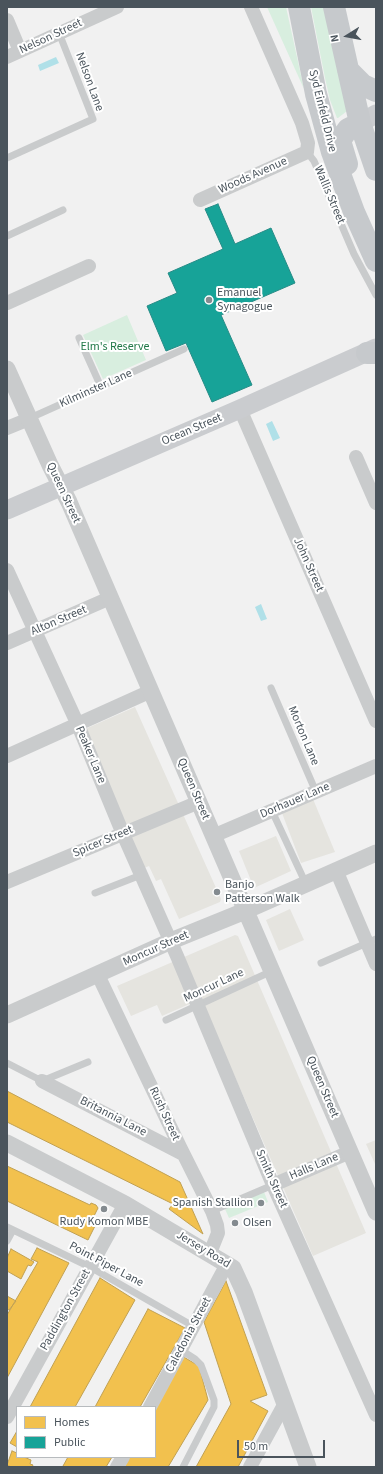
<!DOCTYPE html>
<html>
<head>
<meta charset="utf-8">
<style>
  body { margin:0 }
  #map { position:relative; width:383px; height:1474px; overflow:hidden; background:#f1f1f1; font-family:"Source Sans 3",sans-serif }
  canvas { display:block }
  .frame { position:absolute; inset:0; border:8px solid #4a545c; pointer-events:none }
  .legend { position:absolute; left:16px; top:1406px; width:140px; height:52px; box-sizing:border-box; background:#fff; border:1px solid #b7bbbe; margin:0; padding:5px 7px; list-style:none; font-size:12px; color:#4a545c }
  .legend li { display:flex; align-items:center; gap:8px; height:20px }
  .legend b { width:20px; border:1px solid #b7bbbe }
  .north { position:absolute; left:327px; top:16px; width:40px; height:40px; -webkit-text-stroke:3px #fff; paint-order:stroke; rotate:259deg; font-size:11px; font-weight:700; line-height:16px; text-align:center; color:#4a545c }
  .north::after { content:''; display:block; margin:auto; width:14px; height:18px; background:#4a545c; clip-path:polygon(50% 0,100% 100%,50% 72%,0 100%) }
  .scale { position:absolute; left:237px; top:1440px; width:88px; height:18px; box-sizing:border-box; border:2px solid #4a545c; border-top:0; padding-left:5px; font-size:12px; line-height:14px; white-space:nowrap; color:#4a545c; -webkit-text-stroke:3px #fff; paint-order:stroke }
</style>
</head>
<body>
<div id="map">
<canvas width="383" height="1474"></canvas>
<div class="frame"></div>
<ul class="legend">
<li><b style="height:11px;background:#f2c14e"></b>Homes</li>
<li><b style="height:11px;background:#17a398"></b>Public</li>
</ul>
<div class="north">N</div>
<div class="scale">50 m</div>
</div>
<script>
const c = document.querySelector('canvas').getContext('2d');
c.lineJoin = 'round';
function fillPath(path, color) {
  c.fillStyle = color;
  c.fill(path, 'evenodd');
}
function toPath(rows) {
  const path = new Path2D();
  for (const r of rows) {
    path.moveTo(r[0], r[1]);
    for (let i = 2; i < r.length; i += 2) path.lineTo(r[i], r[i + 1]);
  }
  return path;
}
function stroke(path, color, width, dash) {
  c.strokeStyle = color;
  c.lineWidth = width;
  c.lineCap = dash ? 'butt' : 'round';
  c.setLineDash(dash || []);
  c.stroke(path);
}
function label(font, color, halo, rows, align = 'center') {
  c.font = font + ' "Source Sans 3",sans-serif';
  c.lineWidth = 4;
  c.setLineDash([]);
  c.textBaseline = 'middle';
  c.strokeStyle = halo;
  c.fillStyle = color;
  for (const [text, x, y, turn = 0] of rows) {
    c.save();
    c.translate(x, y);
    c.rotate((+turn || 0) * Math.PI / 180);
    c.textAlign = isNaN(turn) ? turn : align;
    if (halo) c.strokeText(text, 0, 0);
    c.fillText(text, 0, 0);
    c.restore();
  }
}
const commercial = toPath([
  [135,707,221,899,220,902,179,919,161,879,156,881,149,866,144,868,83,730],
  [313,799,335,852,301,863,282,813],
  [276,836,291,871,254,888,239,851],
  [290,909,304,940,279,951,266,920],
  [235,935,238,936,366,1233,313,1256,201,999,162,1016,157,1005,131,1016,117,986],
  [376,1140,376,1164,375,1164,366,1144]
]);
const green = toPath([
  [267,7,286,7,304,89],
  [311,7,324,7,347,111,338,118,337,118,330,100,325,78],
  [127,315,146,360,103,379,83,335],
  [264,1192,268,1202,229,1218,225,1209]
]);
const water = toPath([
  [56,57,59,63,40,71,38,65],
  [272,421,280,438,273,441,266,424],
  [261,604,267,619,261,621,255,607]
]);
const homes = toPath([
  [7,1091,180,1182,203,1234,169,1209,173,1204,7,1122,7,1091],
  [7,1166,90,1205,91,1203,96,1205,98,1208,91,1222,96,1224,88,1240,7,1201,7,1166],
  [37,1248,69,1263,7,1378,7,1315,38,1262,31,1259,37,1248],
  [11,1249,34,1262,31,1266,28,1265,21,1279,7,1271,7,1258,11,1249],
  [100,1278,135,1300,75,1407,30,1407,100,1278],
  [226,1281,267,1395,250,1401,268,1411,238,1467,196,1467,231,1404,204,1322,226,1281],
  [7,1296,16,1301,9,1310,7,1309,7,1296],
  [148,1309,185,1328,140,1407,95,1407,148,1309],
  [182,1356,199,1366,208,1400,168,1467,122,1467,128,1457,155,1457,155,1407,182,1356],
  [17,1431,17,1447,10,1443,17,1431],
  [12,1451,17,1453,17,1457,24,1457,31,1460,30,1464,33,1465,32,1467,11,1467,7,1465,12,1451],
  [68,1457,112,1457,106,1467,65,1467,63,1466,68,1457]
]);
const public = toPath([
  [218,204,235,244,271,228,295,283,221,315,252,385,212,402,186,343,166,351,147,306,177,293,168,273,223,249,205,209,218,204]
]);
const service = toPath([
  [307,152,314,161,354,254,376,295],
  [7,158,93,119,59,33],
  [7,236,63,210],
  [79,338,101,387],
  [30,418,184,349],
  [271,688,316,792],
  [272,811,306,884],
  [95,893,141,875],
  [321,963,376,939],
  [166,1020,272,971],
  [7,1063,42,1081,88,1062],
  [212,1211,273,1185],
  [7,1227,90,1267,193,1326],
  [7,1241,13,1230],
  [181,1350,195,1359,201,1365,214,1400,214,1407,183,1467]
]);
const minor = toPath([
  [7,20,20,51],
  [7,57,117,7],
  [200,200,307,152,308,143,302,123,251,7],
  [7,303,89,266],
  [240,409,376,721],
  [7,428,29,419],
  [356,457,376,503],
  [7,570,78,725,123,834,177,956,273,1185,376,1415],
  [7,643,110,598],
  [7,756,151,691],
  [213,836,376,766],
  [336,870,376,964],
  [7,882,199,802],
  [98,975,180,1147,212,1211,217,1225,218,1233,210,1253],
  [42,1081,183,1154],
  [273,1185,350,1152],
  [150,1407,227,1264],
  [7,1417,125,1204],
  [117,1467,123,1457],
  [250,1467,285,1403]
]);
const tertiary = toPath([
  [7,369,50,465,69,502,376,1212],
  [7,1015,171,941,245,911,376,853],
  [7,1143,125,1204,233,1268,244,1292,308,1467]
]);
const secondary = toPath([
  [360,123,376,114],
  [7,510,240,409,376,348]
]);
const primary = toPath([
  [299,7,316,94,332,152,354,212,376,261],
  [334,7,360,123,376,170],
  [348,70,363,85,376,91],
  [347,164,341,144,341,139,348,129,360,123],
  [367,353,376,353]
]);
const markers = [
  [209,300,4,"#848b90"],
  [217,892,4,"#848b90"],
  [261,1203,4,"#848b90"],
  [104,1209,4,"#848b90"],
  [235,1223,4,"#848b90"]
];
const streetNames = [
  ["Nelson Street",51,37,-25],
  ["Nelson Lane",89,82,70],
  ["Syd Einfeld Drive",322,111,76],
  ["Woods Avenue",253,176,-24],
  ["Wallis Street",329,195,67],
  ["Kilminster Lane",96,389,-24],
  ["Ocean Street",192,430,-23],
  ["Queen Street",63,493,65],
  ["John Street",308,565,66],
  ["Alton Street",59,621,-23],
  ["Morton Lane",303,736,67],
  ["Peaker Lane",90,755,67],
  ["Queen Street",193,789,67],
  ["Dorhauer Lane",295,801,-23],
  ["Spicer Street",103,842,-23],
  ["Moncur Street",156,949,-24],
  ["Moncur Lane",214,986,-25],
  ["Queen Street",322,1087,67],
  ["Rush Street",164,1114,65],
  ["Britannia Lane",113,1117,27],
  ["Halls Lane",314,1167,-23],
  ["Smith Street",271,1179,66],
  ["Jersey Road",203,1250,31],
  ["Point Piper Lane",106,1265,28],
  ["Paddington Street",66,1310,-61],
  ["Caledonia Street",189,1335,-62]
];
const poiNames = [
  ["Emanuel",217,293],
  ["Synagogue",217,307],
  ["Banjo",225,885],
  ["Patterson Walk",225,899],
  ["Spanish Stallion",253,1203,"right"],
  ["Rudy Komon MBE",104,1222,"center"],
  ["Olsen",243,1223]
];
const parkNames = [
  ["Elm's Reserve",115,347]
];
fillPath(commercial, '#e5e4df');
fillPath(green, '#d8eedf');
fillPath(water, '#b0e0e8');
fillPath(homes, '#f2c14e');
stroke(homes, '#c0a052', 1);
fillPath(public, '#17a398');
stroke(public, '#268b86', 1);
stroke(service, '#c9cbcc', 7);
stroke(minor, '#c9cbcc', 14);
stroke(tertiary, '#c9cbcc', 17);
stroke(secondary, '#cacccf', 19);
stroke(primary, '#c6c9cc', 22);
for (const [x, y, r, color] of markers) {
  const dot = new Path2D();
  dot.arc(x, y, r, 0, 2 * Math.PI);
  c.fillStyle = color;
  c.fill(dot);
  stroke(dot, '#fff', 1.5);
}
label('12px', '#4a545c', '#fff', streetNames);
label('12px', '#4a545c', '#fff', poiNames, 'left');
label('12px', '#207847', '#fff', parkNames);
</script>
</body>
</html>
